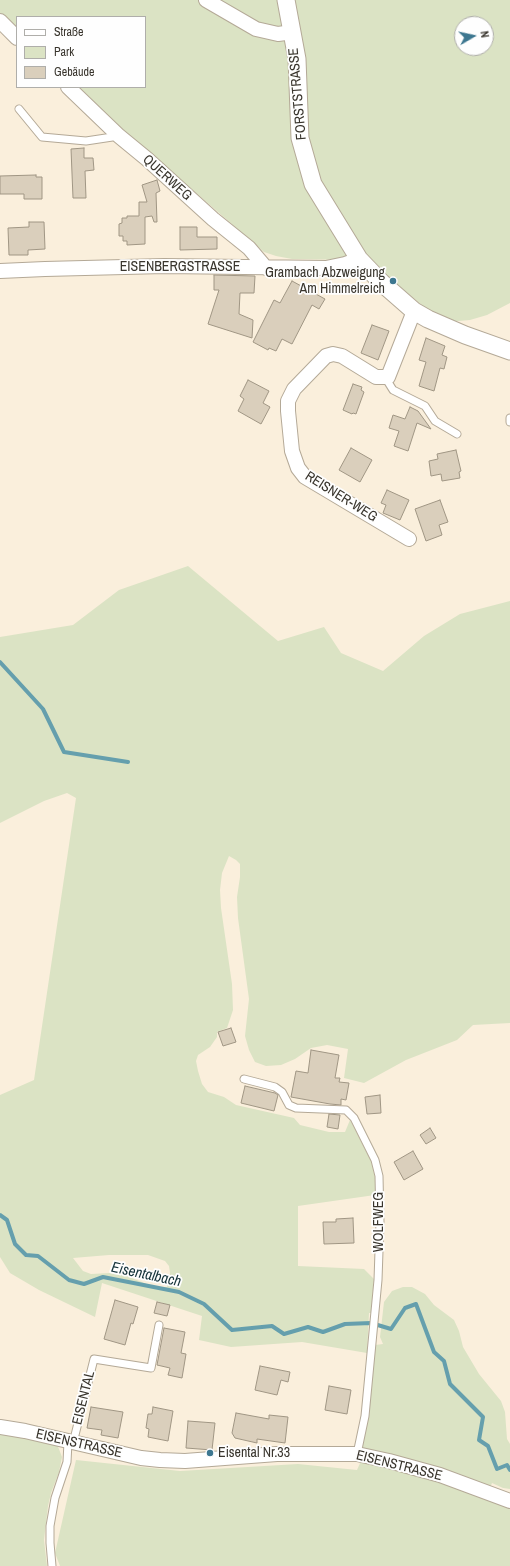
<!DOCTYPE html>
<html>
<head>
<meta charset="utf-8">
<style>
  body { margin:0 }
  #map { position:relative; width:510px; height:1566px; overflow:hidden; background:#faefdc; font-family:"Archivo Narrow",sans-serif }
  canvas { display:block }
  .legend { position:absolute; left:16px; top:16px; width:130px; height:72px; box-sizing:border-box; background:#fefefe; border:1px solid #afaeaa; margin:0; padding:5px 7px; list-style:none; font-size:12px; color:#39352d }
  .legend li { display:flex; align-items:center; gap:8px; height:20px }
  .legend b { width:20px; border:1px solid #afaeaa }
  .north { position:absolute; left:454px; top:16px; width:40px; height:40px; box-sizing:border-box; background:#fefefe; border:1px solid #afaeaa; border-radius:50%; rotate:81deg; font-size:11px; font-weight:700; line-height:16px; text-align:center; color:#39352d }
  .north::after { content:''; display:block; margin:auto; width:14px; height:18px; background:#3d7790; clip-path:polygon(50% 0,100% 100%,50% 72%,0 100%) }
</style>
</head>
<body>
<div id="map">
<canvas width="510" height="1566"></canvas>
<ul class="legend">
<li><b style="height:5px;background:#fff"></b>Straße</li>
<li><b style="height:11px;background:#dbe3c4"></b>Park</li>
<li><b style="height:11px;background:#dacfbc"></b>Gebäude</li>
</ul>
<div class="north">N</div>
</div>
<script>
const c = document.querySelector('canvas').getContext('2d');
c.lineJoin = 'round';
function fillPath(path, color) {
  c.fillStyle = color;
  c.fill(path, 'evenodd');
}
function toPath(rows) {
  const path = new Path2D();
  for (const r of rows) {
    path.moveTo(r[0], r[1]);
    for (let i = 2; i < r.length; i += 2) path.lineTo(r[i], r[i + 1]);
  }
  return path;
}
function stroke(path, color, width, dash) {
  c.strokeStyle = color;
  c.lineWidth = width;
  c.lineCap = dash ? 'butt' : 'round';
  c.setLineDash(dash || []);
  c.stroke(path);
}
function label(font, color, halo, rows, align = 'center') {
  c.font = font + ' "Archivo Narrow",sans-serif';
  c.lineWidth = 3.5;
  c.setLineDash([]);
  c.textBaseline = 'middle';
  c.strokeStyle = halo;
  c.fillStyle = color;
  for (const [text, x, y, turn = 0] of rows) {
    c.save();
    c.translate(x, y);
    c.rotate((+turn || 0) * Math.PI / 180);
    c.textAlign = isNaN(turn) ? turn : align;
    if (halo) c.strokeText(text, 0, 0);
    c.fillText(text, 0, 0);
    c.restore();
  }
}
const green = toPath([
  [0,0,510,0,510,303,487,315,470,320,447,322,435,316,382,272,355,260,292,259,276,256,264,252,119,126,77,87,145,87,145,17,17,17,17,31,0,13],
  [462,24,486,24,486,48,462,48],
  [188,566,278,641,324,627,341,653,383,671,424,636,460,614,510,601,510,1023,473,1025,457,1040,406,1060,364,1083,344,1078,348,1049,327,1045,311,1048,295,1059,281,1065,266,1066,255,1062,249,1050,245,1036,249,999,238,918,237,897,240,877,240,864,236,860,229,856,222,873,220,890,221,908,232,984,233,1010,227,1028,217,1032,217,1037,210,1047,198,1055,196,1061,198,1071,202,1084,208,1092,224,1097,236,1105,294,1118,300,1125,329,1132,345,1132,350,1120,371,1161,375,1177,375,1195,298,1206,298,1266,364,1269,374,1279,371,1313,369,1313,367,1353,302,1342,231,1347,199,1340,202,1316,102,1283,95,1317,39,1290,10,1273,0,1257,0,1095,34,1080,76,798,67,793,44,801,0,823,0,637,73,625,119,590],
  [109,1255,148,1255,165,1261,169,1266,170,1273,167,1287,157,1288,124,1275,110,1273,91,1274,83,1271,73,1258],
  [403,1287,412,1287,425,1294,434,1305,454,1320,459,1331,463,1347,479,1374,501,1401,505,1412,507,1439,510,1444,510,1489,503,1488,492,1483,490,1488,362,1451,370,1401,375,1345,383,1344,380,1337,384,1302,392,1291],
  [0,1431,57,1444,62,1457,59,1472,51,1493,48,1506,44,1540,47,1566,0,1566],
  [76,1460,180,1471,298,1464,357,1470,361,1461,404,1469,510,1506,510,1566,60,1566,55,1553]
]);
const stream = toPath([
  [0,662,43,709,64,752,128,762],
  [0,1215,7,1220,15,1244,26,1255,38,1256,69,1280,84,1284,103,1277,179,1292,204,1304,232,1330,272,1326,284,1334,308,1327,323,1332,345,1324,371,1323,391,1329,405,1308,416,1304,434,1352,444,1361,450,1384,483,1417,479,1440,488,1446,497,1469,507,1465,510,1470]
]);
const building = toPath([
  [84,148,84,158,93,158,94,170,85,171,86,198,73,198,71,149,84,148],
  [36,175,36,177,42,177,42,199,24,199,24,194,0,194,0,176,36,175],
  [157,180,160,191,156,193,157,222,154,222,152,216,145,217,145,244,127,245,127,241,123,241,123,236,119,236,119,224,122,223,122,218,127,218,127,216,139,216,139,202,147,202,142,185,157,180],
  [29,222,44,222,45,249,28,250,28,255,9,255,8,228,29,227,29,222],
  [180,227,197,227,197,237,217,237,217,249,180,250,180,227],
  [214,275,255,276,254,293,240,293,239,314,253,320,252,338,208,324,219,290,214,290,214,275],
  [292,281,325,299,319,309,312,305,292,344,282,339,276,351,269,348,268,350,253,342,274,300,280,303,292,281],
  [372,325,389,331,378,360,361,353,372,325],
  [426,338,445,346,442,355,447,357,444,369,440,368,434,391,419,386,426,362,419,360,426,338],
  [248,380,269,391,263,403,270,407,261,424,238,411,244,399,240,396,248,380],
  [353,384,362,387,361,390,364,392,356,414,353,413,352,414,343,410,353,384],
  [410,407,418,411,431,429,417,423,408,451,394,446,399,431,389,428,393,415,405,419,410,407],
  [351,448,372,460,360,482,339,470,351,448],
  [456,450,461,471,459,472,460,478,442,481,441,474,431,476,429,461,438,459,437,454,456,450],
  [387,490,409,500,400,520,383,513,386,505,381,503,387,490],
  [440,500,448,522,439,525,442,535,426,541,415,509,440,500],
  [231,1028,236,1042,223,1046,218,1032,231,1028],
  [311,1050,339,1055,335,1078,340,1078,339,1082,349,1083,346,1100,341,1099,341,1105,330,1104,291,1097,296,1071,308,1073,311,1050],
  [245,1086,275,1093,278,1095,274,1111,241,1103,245,1086],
  [380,1095,381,1113,367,1114,365,1097,380,1095],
  [329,1114,340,1115,338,1129,327,1127,329,1114],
  [430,1128,436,1138,426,1144,420,1135,430,1128],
  [413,1151,423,1169,404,1180,394,1162,413,1151],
  [353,1218,354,1243,324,1244,323,1222,336,1222,336,1219,353,1218],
  [115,1300,138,1307,133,1324,131,1323,125,1345,104,1339,115,1300],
  [157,1302,170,1305,167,1316,154,1313,157,1302],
  [164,1328,185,1332,181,1353,186,1354,182,1378,168,1375,170,1368,157,1365,164,1328],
  [260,1366,290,1372,288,1382,281,1380,277,1395,255,1390,260,1366],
  [329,1386,351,1390,347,1414,325,1410,329,1386],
  [91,1407,123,1412,118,1438,101,1435,102,1430,87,1428,91,1407],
  [153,1407,173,1411,168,1441,148,1437,149,1429,146,1428,148,1414,152,1414,153,1407],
  [236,1413,269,1419,269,1415,288,1417,285,1443,257,1439,257,1443,235,1438,232,1433,236,1413],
  [188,1421,215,1423,212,1450,186,1448,188,1421]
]);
const service = toPath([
  [19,109,42,137,86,141,119,136],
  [388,377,388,382,393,390,425,406,435,421,457,434],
  [510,418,510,422],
  [244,1079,275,1087,282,1092,289,1105,296,1108,346,1110,354,1118,375,1160,379,1176,380,1222,378,1280,365,1416,357,1454],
  [73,1443,94,1359,151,1368,159,1325],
  [52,1566,50,1543,50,1526,55,1498,67,1462,68,1442]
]);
const minor = toPath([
  [206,0,256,29,278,34,293,32],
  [0,21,17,38],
  [68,87,119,136,147,159,213,219,249,248,266,268],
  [0,271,45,269,164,266,326,268,345,264,359,259],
  [409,539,305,477,298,468,292,451,288,411,288,401,294,389,326,356,333,354,342,356,376,377,388,377,414,311],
  [0,1427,25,1431,141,1458,160,1460,185,1461,277,1454,357,1454,389,1461,440,1475,510,1501]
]);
const tertiary = toPath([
  [286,0,297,59,300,138,313,184,359,259,382,283,414,311,428,319,465,335,510,351]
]);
const markers = [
  [393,281,4,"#3d7790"],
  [210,1453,4,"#3d7790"]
];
const streetNames = [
  ["FORSTSTRASSE",298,94,-95],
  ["QUERWEG",167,178,42],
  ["EISENBERGSTRASSE",180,267],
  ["REISNER-WEG",341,497,32],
  ["WOLFWEG",379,1222,-90],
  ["EISENTAL",84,1398,-76],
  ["EISENSTRASSE",79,1444,13],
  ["EISENSTRASSE",399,1466,14]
];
const poiNames = [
  ["Grambach Abzweigung",385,273],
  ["Am Himmelreich",385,289],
  ["Eisental Nr.33",218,1453,"left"]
];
const waterNames = [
  ["Eisentalbach",146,1275,12]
];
fillPath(green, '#dbe3c4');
stroke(stream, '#659fad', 4);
fillPath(building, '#dacfbc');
stroke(building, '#a09684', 1);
stroke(service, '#b4a997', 9);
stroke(minor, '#b4a997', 16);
stroke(tertiary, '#b4a997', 19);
stroke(service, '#fff', 7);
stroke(minor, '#fff', 14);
stroke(tertiary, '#fff', 17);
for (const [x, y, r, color] of markers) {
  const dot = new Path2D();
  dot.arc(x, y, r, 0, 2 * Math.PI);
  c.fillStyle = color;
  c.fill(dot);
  stroke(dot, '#fefefe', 1.5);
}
label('14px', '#39352d', '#fefefe', streetNames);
label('14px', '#39352d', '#fefefe', poiNames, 'right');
label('italic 15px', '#15333a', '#fefefe', waterNames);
</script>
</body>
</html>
